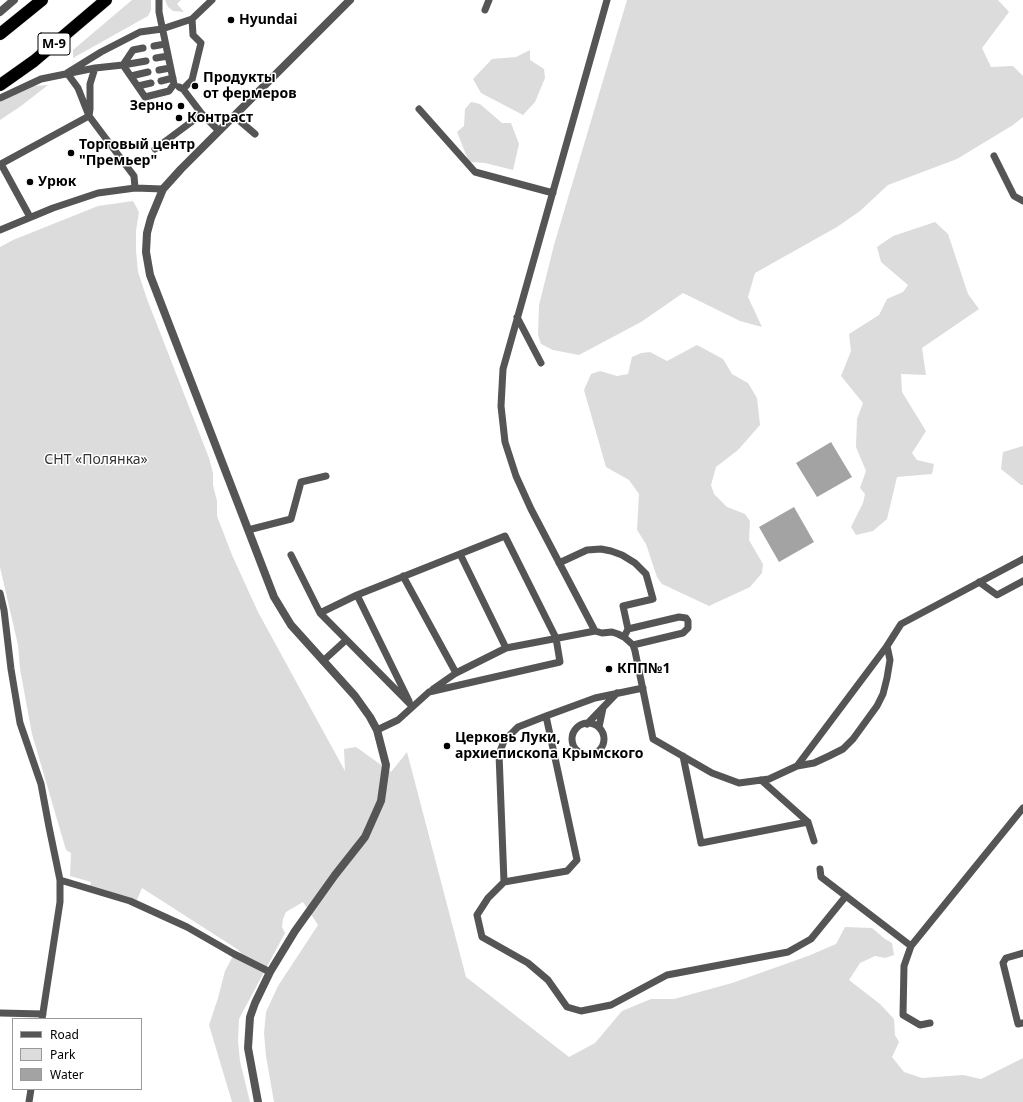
<!DOCTYPE html>
<html>
<head>
<meta charset="utf-8">
<style>
  body { margin:0 }
  #map { position:relative; width:1023px; height:1102px; overflow:hidden; background:#fff; font-family:"Noto Sans",sans-serif }
  canvas { display:block }
  .legend { position:absolute; left:12px; top:1018px; width:130px; height:72px; box-sizing:border-box; background:#fff; border:1px solid #999; margin:0; padding:5px 7px; list-style:none; font-size:12px; color:#000 }
  .legend li { display:flex; align-items:center; gap:8px; height:20px }
  .legend b { width:20px; border:1px solid #999 }
</style>
</head>
<body>
<div id="map">
<canvas width="1023" height="1102"></canvas>
<ul class="legend">
<li><b style="height:5px;background:#555"></b>Road</li>
<li><b style="height:11px;background:#dcdcdc"></b>Park</li>
<li><b style="height:11px;background:#a3a3a3"></b>Water</li>
</ul>
</div>
<script>
const c = document.querySelector('canvas').getContext('2d');
c.lineJoin = 'round';
function fillPath(path, color) {
  c.fillStyle = color;
  c.fill(path, 'evenodd');
}
function toPath(rows) {
  const path = new Path2D();
  for (const r of rows) {
    if (r.length === 3) {
      path.moveTo(r[0] + r[2], r[1]);
      path.arc(r[0], r[1], r[2], 0, 2 * Math.PI);
      continue;
    }
    path.moveTo(r[0], r[1]);
    for (let i = 2; i < r.length; i += 2) path.lineTo(r[i], r[i + 1]);
  }
  return path;
}
function stroke(path, color, width, dash) {
  c.strokeStyle = color;
  c.lineWidth = width;
  c.lineCap = dash ? 'butt' : 'round';
  c.setLineDash(dash || []);
  c.stroke(path);
}
function label(font, color, halo, rows, align = 'center') {
  c.font = font + ' "Noto Sans",sans-serif';
  c.lineWidth = 3;
  c.setLineDash([]);
  c.textBaseline = 'middle';
  c.strokeStyle = halo;
  c.fillStyle = color;
  for (const [text, x, y, turn = 0] of rows) {
    c.save();
    c.translate(x, y);
    c.rotate((+turn || 0) * Math.PI / 180);
    c.textAlign = isNaN(turn) ? turn : align;
    if (halo) c.strokeText(text, 0, 0);
    c.fillText(text, 0, 0);
    c.restore();
  }
}
const green = toPath([
  [132,0,151,0,151,10,148,16,73,58,73,50],
  [165,0,181,0,177,4,184,12,173,11,168,7],
  [627,0,998,0,1009,12,982,48,991,67,1013,66,1023,76,1023,117,1013,125,957,159,888,185,860,211,837,227,755,273,748,297,762,327,740,321,683,293,641,322,579,355,553,350,541,344,538,335,539,305,554,245],
  [530,50,530,60,544,69,545,78,535,102,523,115,481,93,473,79,492,59,516,57],
  [48,85,21,106,0,120,0,102,15,94,33,86],
  [471,102,480,104,502,123,511,123,519,144,513,170,485,163,469,162,457,132,464,126,465,109],
  [133,201,139,212,136,231,136,250,138,272,147,299,209,458,213,473,213,485,217,501,217,516,232,555,258,612,345,771,344,749,356,747,391,772,407,752,466,977,569,1057,595,1043,622,1011,651,999,674,999,732,983,808,956,836,944,845,927,872,928,885,939,892,943,894,955,885,958,875,956,860,963,849,980,880,1004,894,1019,895,1035,899,1042,892,1057,904,1072,922,1078,963,1075,981,1079,1023,1058,1023,1102,274,1102,266,1056,264,1033,266,1012,278,986,318,925,303,902,286,912,283,919,282,927,285,933,239,1019,238,1041,240,1061,250,1102,232,1102,209,1025,218,998,225,971,232,958,241,953,237,949,142,888,137,900,90,886,91,882,70,876,71,853,66,850,32,734,20,669,18,645,0,567,0,247,13,240,98,206],
  [935,222,948,234,968,294,979,309,922,348,926,375,901,374,902,392,926,431,912,453,917,460,934,464,932,474,897,477,887,519,873,531,856,535,851,527,863,503,865,494,860,488,866,471,856,447,857,419,863,403,841,376,851,351,849,334,879,315,887,299,903,292,908,285,881,262,877,247,893,236],
  [697,345,723,359,732,374,748,383,757,398,760,425,738,450,716,467,711,485,714,494,727,507,745,514,750,521,749,540,763,564,762,573,750,587,709,606,662,584,657,577,646,544,637,530,639,494,629,480,606,467,584,390,591,374,600,371,617,376,628,374,632,357,641,353,650,352,667,361],
  [1023,446,1023,485,1021,485,1001,469,1003,452]
]);
const water = toPath([
  [831,442,852,477,817,497,796,463],
  [794,507,814,542,779,562,759,527]
]);
const service = toPath([
  [485,10,489,0],
  [154,46,165,44],
  [156,58,168,56],
  [123,65,145,97,169,91,174,84,159,12,159,0],
  [123,65,133,50,143,48],
  [159,70,170,68],
  [131,76,148,72],
  [161,81,173,78],
  [138,86,151,83],
  [179,87,183,89,202,114,218,130],
  [183,89,192,80,201,43,193,35,192,19],
  [0,98,41,79,95,68,123,65,146,61],
  [419,109,475,172,553,193],
  [234,116,255,134],
  [155,149,202,114],
  [994,156,1014,196,1023,201],
  [135,188,134,176,89,116,78,88,67,73,101,52,140,32,162,29,192,19,212,0],
  [30,217,1,164,89,116,90,109,90,84,95,68],
  [0,230,53,208,98,193,135,188,163,189],
  [517,317,541,363],
  [248,530,291,519,301,482,326,476],
  [460,554,506,648],
  [291,555,320,613,412,706],
  [559,563,587,550,601,549,611,551,622,555,635,563,646,574,653,599,623,606,628,629,624,637],
  [403,576,456,673,506,648,595,631,602,633,612,632,618,634,624,637,633,645,635,651,653,739,712,773,739,783,769,779,797,766,887,646,901,624,1023,559],
  [979,582,997,595,1023,581],
  [0,593,4,610,11,669,20,723,41,784,49,827,60,880,60,902,42,1019],
  [357,595,409,701],
  [320,613,357,595,505,536,556,638,560,662,429,692,398,720,377,730],
  [628,629,679,617,686,618,688,621,688,628,683,633,633,645],
  [595,631,531,509,516,476,505,442,501,406,503,369,607,0],
  [323,661,346,640],
  [433,689,456,673],
  [546,716,577,860,567,871,504,882,488,898,477,915,482,937,528,963,548,980,567,1007,581,1011,611,1005,667,975,788,952,811,939,846,896],
  [588,739,16],
  [587,724,617,693],
  [599,727,603,708],
  [683,756,701,843,808,822],
  [797,766,814,763,829,756,843,749,853,739,877,706,883,694,887,678,890,660,887,646],
  [761,780,808,822,814,841],
  [820,869,821,877,911,946,1023,808],
  [60,880,130,901,187,927,234,954,270,972],
  [504,882,499,754,504,741,518,727,546,716,595,698,643,688],
  [911,946,904,966,903,1015,920,1025,930,1023],
  [1023,953,1006,958,1003,963,1018,1024,1023,1023],
  [0,1013,43,1014],
  [29,1102,31,1089]
]);
const minor = toPath([
  [258,1102,248,1048,250,1017,255,1003,270,972,295,931,335,875,365,837,381,801,386,765,377,730,370,717,355,696,291,625,274,597,150,275,146,252,147,233,151,218,163,189,181,169,350,0]
]);
const tertiary = toPath([
  [0,12,14,0]
]);
const motorway = toPath([
  [0,34,42,0],
  [0,85,34,61,106,0]
]);
const markers = [
  [231,20,4,"#000"],
  [195,86,4,"#000"],
  [181,106,4,"#000"],
  [179,118,4,"#000"],
  [71,153,4,"#000"],
  [30,182,4,"#000"],
  [609,669,4,"#000"],
  [447,746,4,"#000"]
];
const shields = [
  [54,44,32]
];
const shieldNames = [
  ["М-9",54,44]
];
const poiNames = [
  ["Hyundai",239,20],
  ["Продукты",203,78],
  ["от фермеров",203,94],
  ["Зерно",173,106,"right"],
  ["Контраст",187,118],
  ["Торговый центр",79,145],
  ["\"Премьер\"",79,161],
  ["Урюк",38,182],
  ["КПП№1",617,669],
  ["Церковь Луки,",455,738],
  ["архиепископа Крымского",455,754]
];
const parkNames = [
  ["СНТ «Полянка»",96,460]
];
fillPath(green, '#dcdcdc');
fillPath(water, '#a3a3a3');
stroke(motorway, '#dbdbdb', 13);
stroke(service, '#555', 7);
stroke(minor, '#555', 8);
stroke(tertiary, '#555', 8);
stroke(motorway, '#000', 12);
for (const [x, y, r, color] of markers) {
  const dot = new Path2D();
  dot.arc(x, y, r, 0, 2 * Math.PI);
  c.fillStyle = color;
  c.fill(dot);
  stroke(dot, '#fff', 1.5);
}
for (const [x, y, w] of shields) {
  const box = new Path2D();
  box.roundRect(x - w / 2, y - 11, w, 22, 3);
  c.fillStyle = '#fff';
  c.fill(box);
  stroke(box, '#000', 1);
}
label('bold 13px', '#000', null, shieldNames);
label('bold 14px', '#000', '#fff', poiNames, 'left');
label('14px', '#333', '#fff', parkNames);
</script>
</body>
</html>
